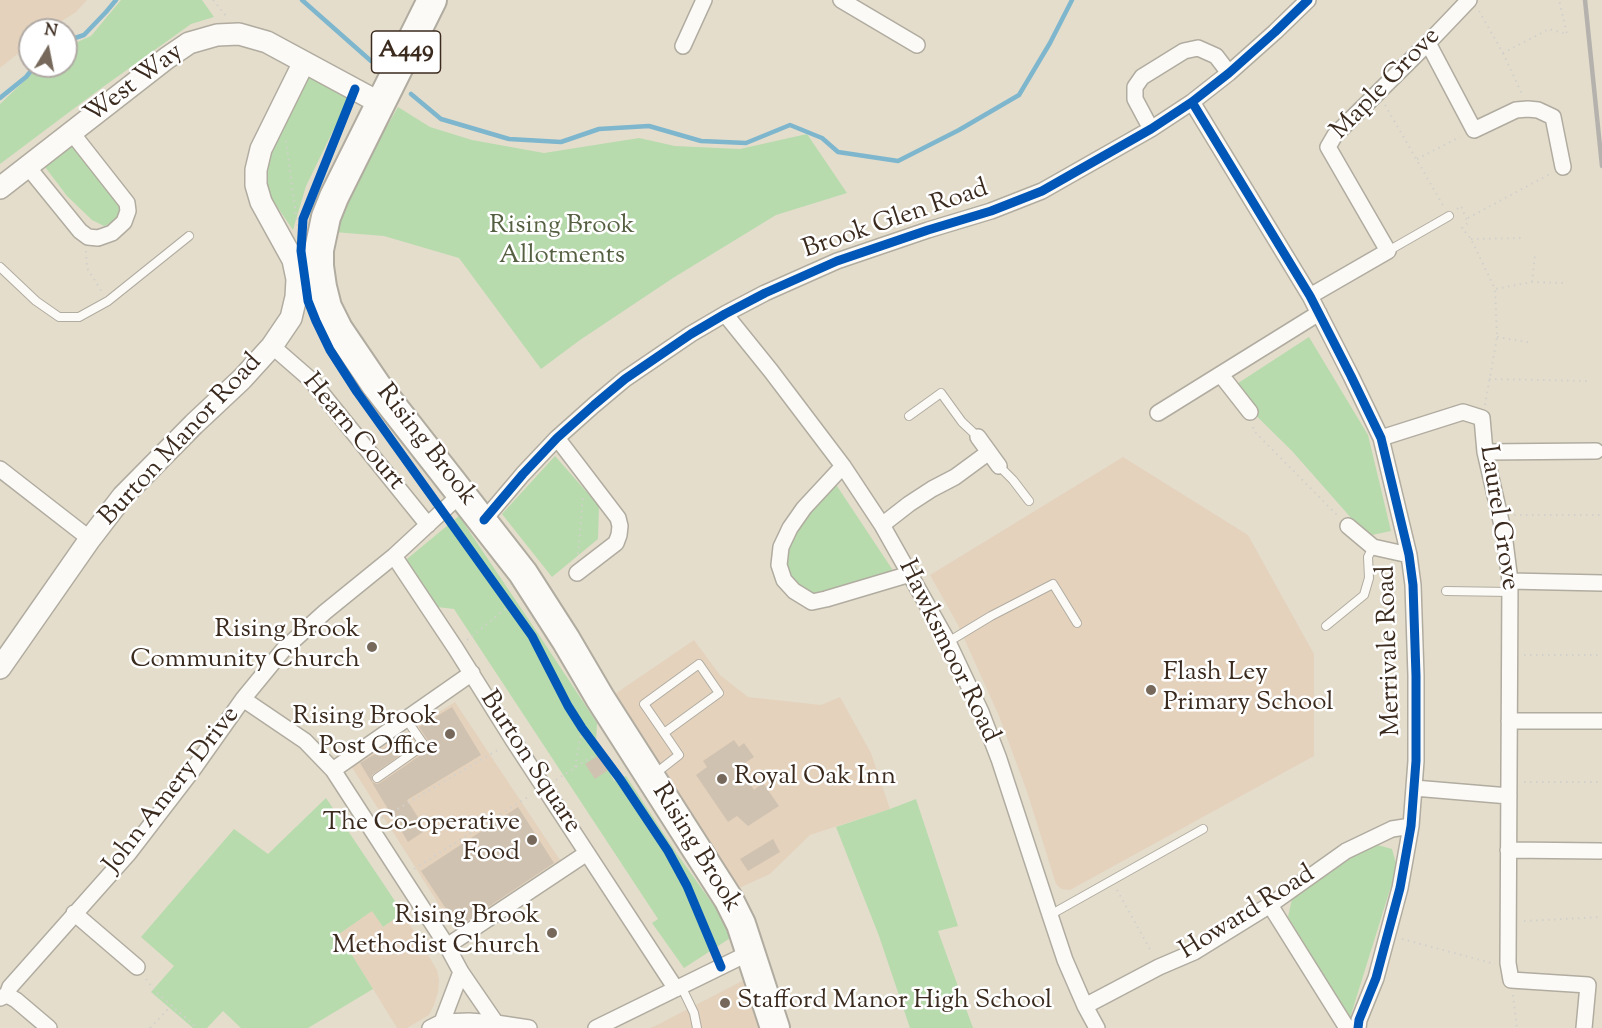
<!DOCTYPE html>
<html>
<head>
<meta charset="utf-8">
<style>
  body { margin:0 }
  #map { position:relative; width:1602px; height:1028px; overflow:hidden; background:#e4ddcc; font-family:"Sorts Mill Goudy",serif }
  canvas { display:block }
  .north { position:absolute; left:18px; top:18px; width:60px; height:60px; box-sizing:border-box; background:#fff; border:2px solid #b1aaa5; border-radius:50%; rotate:10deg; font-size:16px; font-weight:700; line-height:24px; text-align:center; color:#3b2a1e }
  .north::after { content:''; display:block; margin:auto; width:21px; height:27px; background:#76695b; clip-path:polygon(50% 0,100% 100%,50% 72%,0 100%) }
</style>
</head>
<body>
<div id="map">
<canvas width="1602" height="1028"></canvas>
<div class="north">N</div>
</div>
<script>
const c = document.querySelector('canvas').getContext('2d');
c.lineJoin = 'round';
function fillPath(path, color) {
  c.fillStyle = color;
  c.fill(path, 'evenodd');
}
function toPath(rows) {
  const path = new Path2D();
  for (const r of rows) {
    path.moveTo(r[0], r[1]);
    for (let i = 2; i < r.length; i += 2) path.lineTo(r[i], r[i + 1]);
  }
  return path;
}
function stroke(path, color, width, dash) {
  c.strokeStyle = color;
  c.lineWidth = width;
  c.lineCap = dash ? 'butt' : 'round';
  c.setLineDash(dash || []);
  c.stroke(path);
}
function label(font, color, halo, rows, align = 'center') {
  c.font = font + ' "Sorts Mill Goudy",serif';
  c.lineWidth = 5;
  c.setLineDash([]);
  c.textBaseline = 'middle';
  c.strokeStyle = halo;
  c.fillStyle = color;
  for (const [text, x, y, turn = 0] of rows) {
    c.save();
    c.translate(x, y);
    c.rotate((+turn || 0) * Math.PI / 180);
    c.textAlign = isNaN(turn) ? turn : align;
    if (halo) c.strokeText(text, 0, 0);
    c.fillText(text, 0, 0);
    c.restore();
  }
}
const built = toPath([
  [0,0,87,0,76,12,48,30,30,30,30,44,0,68],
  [1123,457,1248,535,1314,654,1314,756,1070,890,1061,889,1056,884,1027,792,999,716,958,625,930,575],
  [694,640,720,675,748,697,821,705,840,697,871,753,890,809,810,835,770,874,739,888,705,843,609,698],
  [455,702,560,860,455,930,351,766],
  [372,910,383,927,403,913,437,970,439,980,438,992,434,1005,429,1015,407,1028,397,1028,339,934],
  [744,980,758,1028,650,1028,657,1025]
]);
const green = toPath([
  [121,0,202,0,214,17,191,24,96,92,0,164,0,104,40,66,66,66,66,47,91,36],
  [311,73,351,94,306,186,293,230,267,192,269,155,278,130],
  [398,107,430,127,472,140,544,153,639,138,675,146,740,149,807,134,847,193,776,215,673,278,580,340,541,369,459,258,384,236,334,232,376,145],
  [70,144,123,210,112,223,104,226,92,220,67,196,42,163],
  [1309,337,1368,435,1391,531,1367,536,1292,451,1229,389],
  [555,456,599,506,598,539,552,577,502,514],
  [835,483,894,572,830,595,805,594,788,580,782,558,792,531],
  [459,516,541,638,597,723,596,743,614,781,626,776,677,854,735,935,684,968,652,923,658,919,454,609,437,607,407,566,407,559],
  [326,798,403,913,383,927,372,911,339,934,373,989,308,1028,241,1028,223,1011,207,1028,193,1028,151,992,174,966,141,937,234,829,268,854],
  [916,799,958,926,938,931,973,1028,910,1028,879,936,836,827,890,809],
  [1374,844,1392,849,1397,867,1350,1018,1288,917,1293,894]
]);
const stream = toPath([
  [302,0,371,61],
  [66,41,84,35,106,12,116,0],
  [411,94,441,119,509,139,561,142,599,129,649,126,701,141,746,143,790,125,822,138,838,152,898,161,959,130,1019,95,1050,43,1072,0],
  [0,98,26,77,35,66]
]);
const building = toPath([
  [452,707,481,755,407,800,426,830,408,842,360,763,409,734,416,744,372,775,372,782,377,784,380,783,428,750,430,747,429,742,419,727],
  [734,740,739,747,744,743,754,757,739,767,754,790,763,783,779,806,748,826,737,816,728,822,696,775,707,767,703,761],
  [599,755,608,770,595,779,585,764],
  [518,807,554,863,458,927,421,871],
  [773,839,780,852,748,871,740,859]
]);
const path = toPath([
  [213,0,227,17],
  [1479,11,1503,53,1549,29,1567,34,1559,0],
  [1503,53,1522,94],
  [1385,105,1444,207],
  [286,141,297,223,300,233],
  [1417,159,1460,137],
  [1457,209,1461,206,1468,223,1462,228,1471,239,1495,289,1532,282,1566,283],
  [1468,218,1550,174],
  [1471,239,1522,238],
  [86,251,87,268,102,292],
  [1532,282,1535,255],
  [1497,337,1532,343],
  [1489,379,1590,381],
  [1485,405,1497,337,1495,289],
  [1253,427,1254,431,1338,516],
  [1514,515,1602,515],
  [578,554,583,497],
  [467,640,509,606],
  [1524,655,1602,655],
  [575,767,582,728],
  [556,780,599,752],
  [1524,782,1602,782],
  [382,818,501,748],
  [414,869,531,795],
  [1117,890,1152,953],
  [1524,921,1602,917],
  [1402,939,1495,964],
  [146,979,156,992,197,1028],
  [1513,995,1517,1028],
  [150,1028,171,1006]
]);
const lane = toPath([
  [1388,251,1449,216],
  [0,267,36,301,59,317,79,317,108,301,189,236],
  [909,416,941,393,962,422,978,437],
  [999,466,1013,480,1029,501],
  [1446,591,1510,592],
  [1326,626,1364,595,1369,578,1368,557,1373,547],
  [948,642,991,616,1053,584,1077,623],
  [656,773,679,755,664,733,644,704,699,664,719,693,664,733],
  [377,778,424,745,406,719],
  [1050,915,1203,829],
  [681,986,694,1013,697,1028]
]);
const street = toPath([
  [841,0,917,45],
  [1428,43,1474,130,1516,110,1528,109,1538,110,1553,117,1563,167],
  [683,46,704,0],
  [1192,102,1310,296,1351,376,1381,438,1409,555,1413,585,1416,676,1416,761,1411,826,1400,888,1376,978,1359,1020,1358,1028],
  [1151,129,1135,99,1135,87,1142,77,1184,51,1198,48,1216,56,1229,73],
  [28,167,80,231,88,237,98,238,112,233,124,222,128,211,127,203,72,133],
  [1310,296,1388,251,1328,147,1335,135,1428,43,1469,0],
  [725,314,771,371,843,466,882,525,948,642,981,712,999,759,1050,915,1065,960,1085,1006,1097,1028],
  [272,346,311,380,428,525],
  [1221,375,1250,412],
  [1158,413,1319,313],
  [978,437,999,466],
  [557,438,618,518,620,526,619,535,616,543,577,573],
  [1381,438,1463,412,1482,418,1485,452,1504,534,1510,581,1508,963,1511,980,1588,985,1584,1028],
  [1485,452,1596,451],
  [843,466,804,508,790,528,781,547,779,565,784,580,794,591,812,602,826,599,910,574],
  [0,469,90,539],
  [484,520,523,474,557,438,594,405,625,379,691,334,725,314,765,293,837,261,928,230,991,211,1042,191,1151,129,1192,102,1229,73,1275,32,1308,0],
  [882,525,909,504,932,489,955,477,989,452],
  [1348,526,1373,547,1409,555],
  [394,556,456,649,513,740,676,989],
  [1510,581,1602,583],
  [243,699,305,741,333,770,447,946,461,972,496,1023],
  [1509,721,1602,721],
  [333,770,472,673],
  [1414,788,1509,796],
  [1508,850,1600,851],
  [1270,905,1347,1028],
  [74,913,137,967],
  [447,946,587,853],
  [7,995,16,1000,49,1028],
  [0,998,7,995,10,987,129,853,192,771,243,699,284,649,325,612,394,556,461,494],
  [1085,1006,1159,967,1194,952,1270,905,1346,851,1392,829,1411,826],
  [442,1022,461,972],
  [430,1028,442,1022,469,1021,496,1023,529,1028],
  [596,1028,751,952]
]);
const secondary = toPath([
  [0,188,167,58,189,43,217,35,239,34,267,42,380,103],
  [0,668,90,539,123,496,194,424,242,379,272,346,291,318,296,297,297,279,293,260,261,202,256,185,256,170,261,149,304,62]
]);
const highway = toPath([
  [432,0,334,197,326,217,319,250,319,266,322,287,327,307,338,329,376,385,523,573,566,640,600,698,729,900,741,924,775,1028]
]);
const rail = toPath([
  [1585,0,1602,166]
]);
const cycleway = toPath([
  [355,89,303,219,301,251,308,301,316,321,330,350,357,392,532,636,568,706,582,728,620,779,668,851,687,886,721,967],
  [1192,102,1310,296,1351,376,1381,438,1409,555,1413,585,1416,676,1416,761,1411,826,1400,888,1376,978,1359,1020,1358,1028],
  [484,520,523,474,557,438,594,405,625,379,691,334,725,314,765,293,837,261,928,230,991,211,1042,191,1151,129,1192,102,1229,73,1275,32,1308,0]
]);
const markers = [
  [372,647,6,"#76695b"],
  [1151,690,6,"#76695b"],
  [450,734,6,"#76695b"],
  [722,779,6,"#76695b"],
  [532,840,6,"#76695b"],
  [552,933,6,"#76695b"],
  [725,1003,6,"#76695b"]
];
const shields = [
  [406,52,69]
];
const shieldNames = [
  ["A449",406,52]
];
const streetNames = [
  ["West Way",135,85,-37],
  ["Maple Grove",1387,85,-46],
  ["Brook Glen Road",896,221,-19],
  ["Hearn Court",352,433,50],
  ["Burton Manor Road",182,441,-47],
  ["Rising Brook",425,446,52],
  ["Laurel Grove",1497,518,81],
  ["Merrivale Road",1391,651,-92],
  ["Hawksmoor Road",947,652,64],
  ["Burton Square",529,763,57],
  ["John Amery Drive",173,791,-52],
  ["Rising Brook",695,849,58],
  ["Howard Road",1248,914,-32]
];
const parkNames = [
  ["Rising Brook",562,228],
  ["Allotments",562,258]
];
const poiNames = [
  ["Rising Brook",360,632],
  ["Community Church",360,662],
  ["Flash Ley",1163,675,"left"],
  ["Primary School",1163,705,"left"],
  ["Rising Brook",438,719],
  ["Post Office",438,749],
  ["Royal Oak Inn",734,779,"left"],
  ["The Co-operative",520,825],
  ["Food",520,855],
  ["Rising Brook",540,918],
  ["Methodist Church",540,948],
  ["Stafford Manor High School",737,1003,"left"]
];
fillPath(built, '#e4d2bd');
fillPath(green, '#b7dbad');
stroke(stream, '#7eb6cd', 4.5);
fillPath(building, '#d0c2b0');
stroke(lane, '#b1aca0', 10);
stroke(street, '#b1aca0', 18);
stroke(secondary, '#b1aca0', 24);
stroke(highway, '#b1aca0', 32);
stroke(path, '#d2d0cb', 2, [1.5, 4.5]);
stroke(lane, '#fbfaf7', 8);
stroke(street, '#fbfaf7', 15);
stroke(secondary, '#fbfaf7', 21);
stroke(highway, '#fbfaf7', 28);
stroke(rail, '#b5b2ae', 4.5);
stroke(cycleway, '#0057b8', 9);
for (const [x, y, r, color] of markers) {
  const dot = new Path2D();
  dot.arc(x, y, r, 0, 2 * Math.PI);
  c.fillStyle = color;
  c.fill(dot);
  stroke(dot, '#fff', 2);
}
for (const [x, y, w] of shields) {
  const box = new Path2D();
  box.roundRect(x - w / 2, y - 21, w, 42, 4.5);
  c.fillStyle = '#fff';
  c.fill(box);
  stroke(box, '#3b2a1e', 1.5);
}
label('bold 24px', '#3b2a1e', null, shieldNames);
label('26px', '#3b2a1e', '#fff', streetNames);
label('26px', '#555f41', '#fff', parkNames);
label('26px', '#3b2a1e', '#fff', poiNames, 'right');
</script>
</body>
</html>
